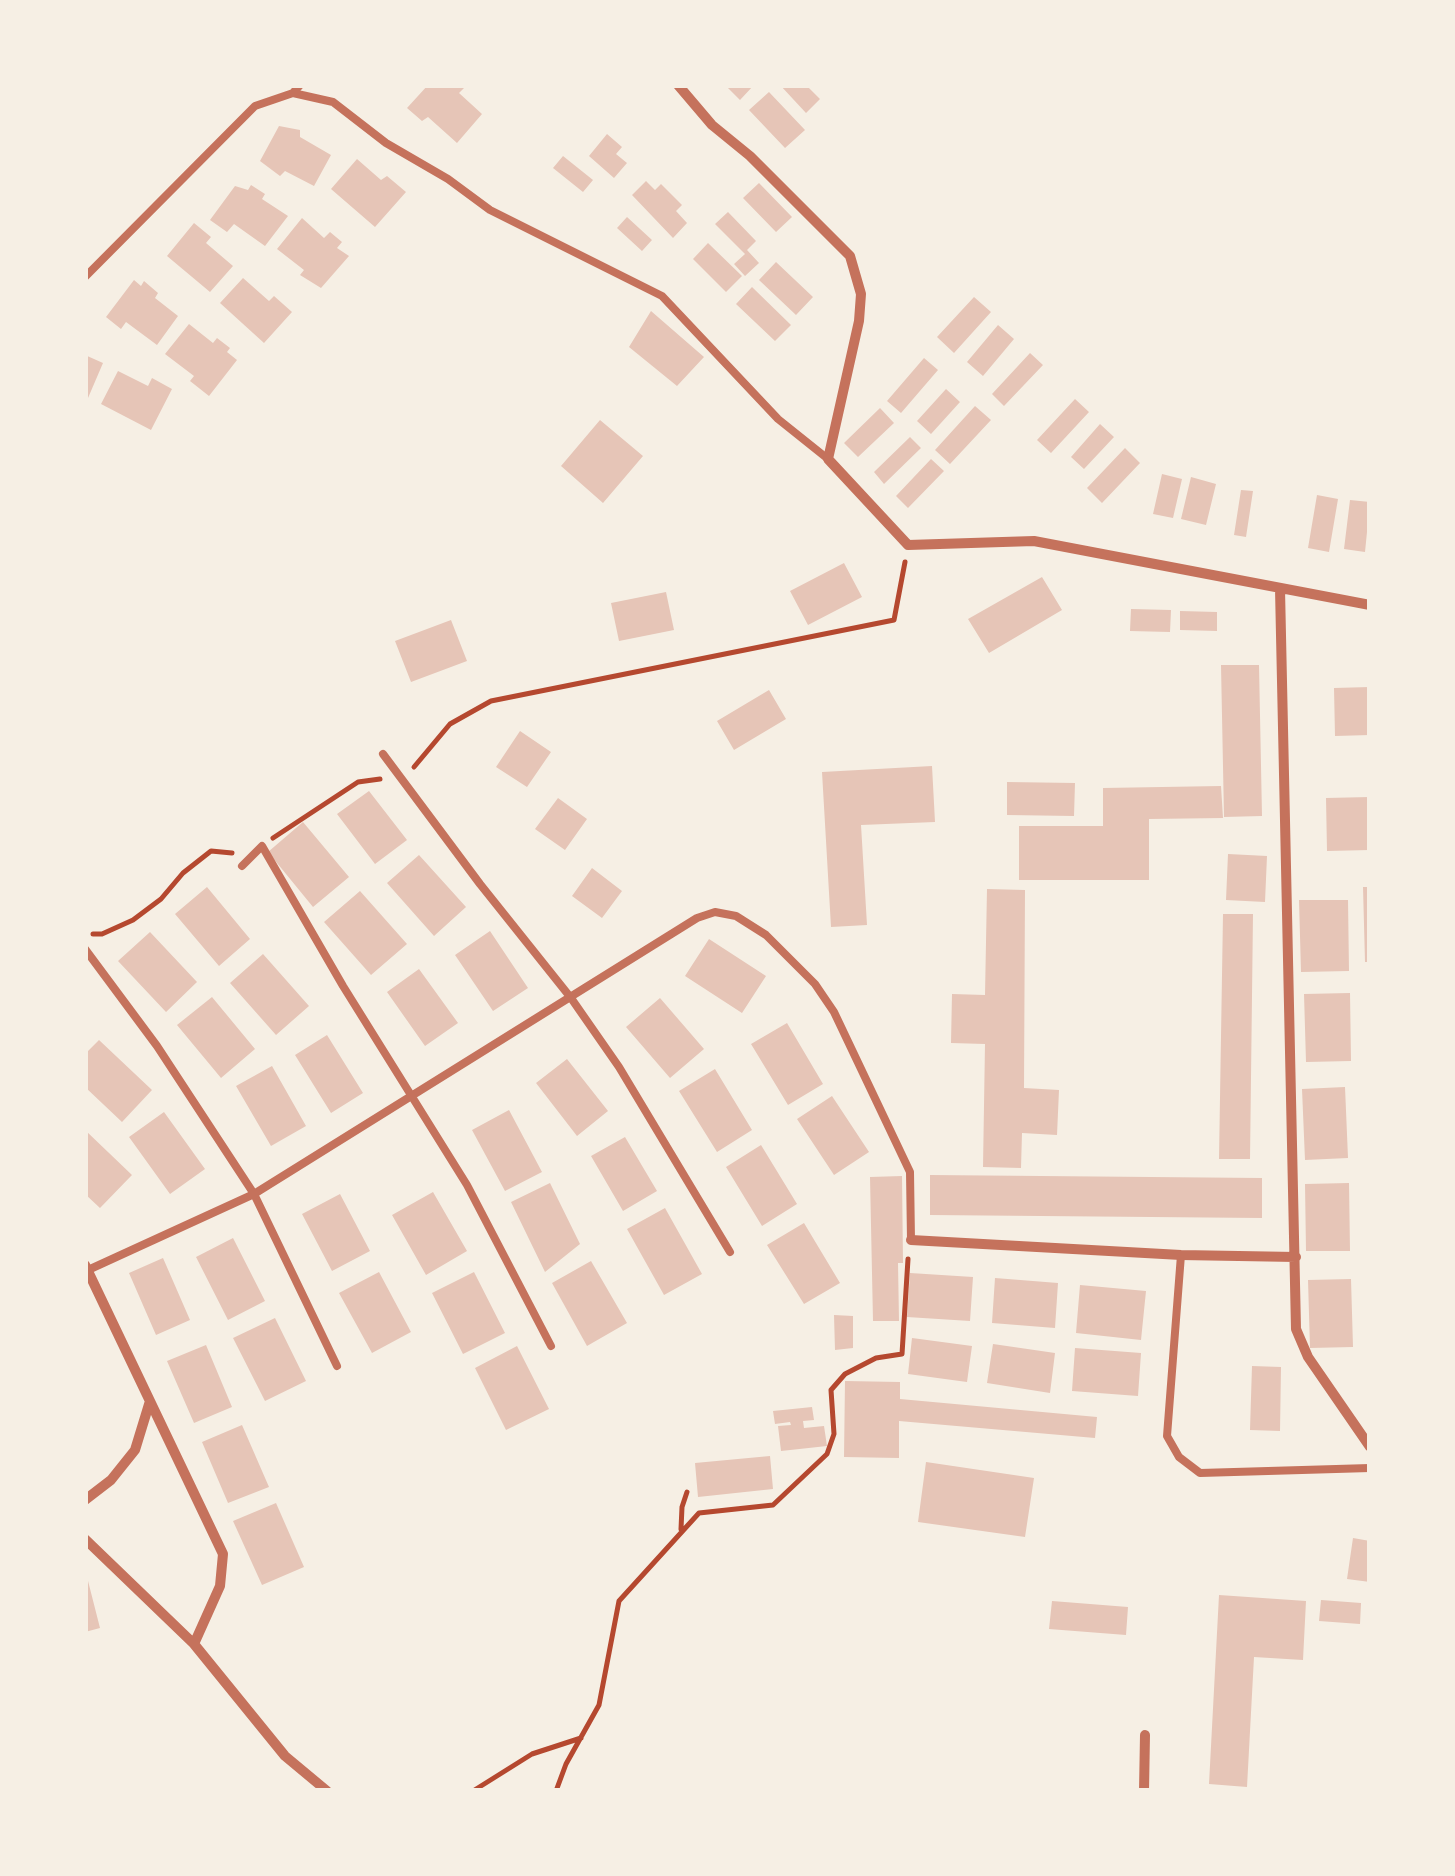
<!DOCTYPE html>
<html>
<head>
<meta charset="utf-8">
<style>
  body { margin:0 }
  #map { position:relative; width:1455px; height:1876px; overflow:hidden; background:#f6efe4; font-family:"Space Grotesk",sans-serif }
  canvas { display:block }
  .frame { position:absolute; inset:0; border:88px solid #f6efe4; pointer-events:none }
</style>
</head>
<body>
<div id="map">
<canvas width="1455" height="1876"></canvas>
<div class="frame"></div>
</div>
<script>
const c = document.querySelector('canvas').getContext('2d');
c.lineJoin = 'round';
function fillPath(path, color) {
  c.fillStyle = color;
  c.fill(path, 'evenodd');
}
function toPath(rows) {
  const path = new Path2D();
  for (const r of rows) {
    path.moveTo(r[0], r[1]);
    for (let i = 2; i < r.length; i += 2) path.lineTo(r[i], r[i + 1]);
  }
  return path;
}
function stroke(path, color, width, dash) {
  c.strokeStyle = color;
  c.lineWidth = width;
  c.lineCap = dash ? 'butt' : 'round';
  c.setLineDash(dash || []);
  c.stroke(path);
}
const building = toPath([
  [428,85,461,85,464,88,459,93,482,114,457,143,428,117,422,121,407,108],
  [725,85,754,85,740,100],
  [780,85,806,85,820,99,806,113],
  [769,92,805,130,785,148,749,110],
  [279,126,300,130,300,137,331,155,314,186,285,171,280,176,260,161],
  [607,134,622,147,616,154,627,163,614,178,589,156],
  [563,156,593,180,583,192,553,168],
  [357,159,381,180,387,176,406,192,375,227,331,189],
  [646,181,655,190,661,184,682,205,676,211,687,223,673,238,632,195],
  [759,183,792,217,776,232,743,198],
  [251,185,265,194,262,199,288,216,265,246,234,224,227,232,210,220,235,186,248,190],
  [728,212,756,241,747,250,759,263,745,276,734,264,745,254,715,224],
  [627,217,652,240,642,251,617,228],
  [302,218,324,238,330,232,342,242,337,248,349,256,321,288,300,275,304,270,277,249],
  [194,223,211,237,206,243,233,266,210,292,167,256],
  [708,243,742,276,726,292,693,259],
  [776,262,813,297,796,315,759,280],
  [243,278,269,301,274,296,292,312,264,343,220,303],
  [134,280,141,286,144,281,158,293,155,298,178,316,157,345,126,322,121,329,106,317],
  [752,287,791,325,775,341,736,304],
  [974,297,991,312,954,353,937,337],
  [651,311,704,357,677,386,629,347],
  [189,324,213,343,217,338,230,348,227,352,237,360,209,396,190,381,194,376,165,354],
  [998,325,1014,339,983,376,967,362],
  [1030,353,1043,365,1004,406,992,394],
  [85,355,103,363,88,398,85,397],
  [924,358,938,370,901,413,887,401],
  [118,371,148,386,152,378,172,389,151,430,101,404],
  [946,389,960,402,931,434,917,421],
  [1075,399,1089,412,1051,453,1037,440],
  [975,406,991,420,950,464,935,450],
  [880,408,894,423,858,457,844,443],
  [600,420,643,456,603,503,561,466],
  [1100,424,1114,437,1084,469,1071,457],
  [910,437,921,448,884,484,874,472],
  [1125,448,1140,463,1102,503,1087,488],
  [931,459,944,471,908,508,896,496],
  [1162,474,1182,479,1173,518,1153,514],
  [1191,477,1216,484,1206,525,1181,519],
  [1241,490,1253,491,1246,537,1234,535],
  [1317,495,1338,499,1329,552,1308,548],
  [1350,500,1370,502,1365,552,1344,549],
  [844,563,862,597,808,625,790,591],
  [1042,577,1062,610,989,653,968,619],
  [666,592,674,630,619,641,611,603],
  [1131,609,1171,610,1170,632,1130,631],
  [1180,611,1217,612,1217,631,1180,630],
  [451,620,467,661,411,682,395,641],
  [1221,665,1259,665,1262,816,1224,817],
  [1370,687,1370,735,1335,736,1334,688],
  [769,690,786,719,734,750,717,721],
  [520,731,551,752,527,787,496,767],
  [932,766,935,822,861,825,867,925,831,927,822,772],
  [1007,782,1075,783,1074,816,1007,815],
  [1221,786,1223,818,1149,819,1149,880,1019,880,1019,826,1103,826,1103,788],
  [369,791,407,840,375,864,337,814],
  [1370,797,1370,850,1327,851,1326,798],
  [558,798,587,819,565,850,535,829],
  [303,822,349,877,313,907,268,852],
  [1228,854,1267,856,1265,902,1226,900],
  [419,855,466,907,434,936,387,883],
  [592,868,622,891,602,918,572,896],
  [207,887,250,939,219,966,175,914],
  [1363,887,1370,887,1370,962,1365,962],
  [987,889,1025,890,1024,1088,1059,1090,1057,1135,1022,1133,1021,1168,983,1167,985,1044,951,1043,952,994,985,995],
  [360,891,407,944,371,975,324,922],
  [1299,900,1348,900,1349,971,1301,972],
  [1223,914,1253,914,1250,1159,1219,1159],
  [490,931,528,988,493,1011,455,955],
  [150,932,197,982,166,1012,118,961],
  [709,939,766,976,742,1013,685,976],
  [263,954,309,1006,276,1035,230,983],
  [419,969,458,1023,425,1046,387,992],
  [1350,993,1351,1061,1306,1062,1304,994],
  [212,997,255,1049,221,1078,177,1025],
  [660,998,704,1049,670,1078,626,1027],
  [787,1023,823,1084,788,1105,751,1044],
  [327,1035,363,1093,331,1113,295,1055],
  [99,1040,152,1090,122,1122,85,1087,85,1054],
  [567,1059,608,1111,577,1136,536,1083],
  [272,1066,306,1126,271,1146,236,1086],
  [715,1069,752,1130,717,1152,679,1091],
  [1345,1087,1348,1158,1305,1160,1302,1089],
  [832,1096,869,1152,834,1175,797,1119],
  [509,1110,542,1172,505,1191,472,1130],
  [164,1112,205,1169,170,1194,129,1137],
  [85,1130,132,1175,100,1208,85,1194],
  [625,1137,657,1191,623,1211,591,1156],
  [761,1145,797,1204,762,1226,726,1167],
  [930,1175,1262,1178,1262,1218,930,1215],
  [902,1176,903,1263,898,1263,899,1321,873,1321,870,1177],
  [550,1183,580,1244,545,1272,511,1202],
  [1349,1183,1350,1251,1306,1251,1305,1184],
  [433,1192,467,1251,426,1275,392,1215],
  [340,1194,370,1251,332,1271,302,1214],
  [665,1208,702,1274,664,1295,627,1229],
  [804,1223,840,1283,804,1304,767,1245],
  [233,1238,265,1301,228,1320,196,1257],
  [163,1258,190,1320,156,1335,129,1273],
  [591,1261,627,1323,587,1346,552,1283],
  [379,1272,411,1332,372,1353,339,1293],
  [474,1272,505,1333,463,1354,432,1293],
  [910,1273,973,1277,970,1321,907,1317],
  [995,1278,1058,1283,1055,1328,992,1323],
  [1351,1279,1353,1347,1310,1348,1308,1280],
  [1080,1285,1146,1291,1141,1340,1076,1333],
  [834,1315,853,1316,853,1348,835,1350],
  [275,1318,306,1381,265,1401,233,1338],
  [912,1338,972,1346,967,1382,908,1374],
  [993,1344,1055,1353,1050,1393,987,1383],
  [206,1345,232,1407,194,1423,167,1361],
  [517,1346,549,1409,506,1430,475,1368],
  [1075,1348,1141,1353,1138,1396,1072,1391],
  [1252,1366,1281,1367,1280,1431,1250,1430],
  [845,1381,900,1382,900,1399,1097,1417,1095,1438,899,1421,899,1458,844,1457],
  [812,1407,814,1420,803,1421,804,1428,824,1426,827,1446,781,1451,778,1426,791,1425,790,1422,775,1424,773,1411],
  [242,1425,269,1487,228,1503,202,1442],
  [770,1456,773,1489,698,1497,695,1463],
  [926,1462,1034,1478,1025,1537,918,1522],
  [276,1503,304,1567,262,1585,233,1521],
  [1353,1538,1370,1541,1370,1582,1347,1579],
  [86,1573,100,1628,85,1632,85,1574],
  [1219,1595,1306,1601,1303,1660,1254,1657,1247,1787,1209,1784],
  [1321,1600,1361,1603,1360,1624,1319,1621],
  [1052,1601,1128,1607,1126,1635,1049,1629]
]);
const path = toPath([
  [414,767,450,724,491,701,894,620,905,562],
  [273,838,358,782,380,779],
  [93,934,102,934,133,920,161,899,183,873,211,851,232,853],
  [681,1529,682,1507,687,1492],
  [473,1791,532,1754,581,1738],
  [556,1791,566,1764,599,1705,619,1601,699,1513,773,1505,827,1454,834,1434,831,1390,845,1374,876,1358,902,1354,908,1259]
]);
const service = toPath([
  [300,85,293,93,333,102,386,143,448,179,490,210,662,296,778,419,828,459],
  [85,277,255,106,293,93],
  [383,754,480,884,571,998,619,1067,730,1252],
  [242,866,262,846,343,986,467,1185,551,1346],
  [85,949,157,1046,254,1194,337,1366],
  [1181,1255,1167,1436,1179,1457,1200,1473,1370,1468],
  [88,1270,254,1194,697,918,715,912,736,916,766,935,815,984,834,1012,910,1172,911,1240]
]);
const minor = toPath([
  [678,85,712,125,750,156,850,256,861,294,859,321,828,459,908,545,1034,541,1370,605],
  [1280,589,1296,1329,1308,1357,1370,1447],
  [911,1240,1181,1255,1296,1257],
  [85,1265,223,1554,220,1586,194,1644],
  [85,1500,111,1480,135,1450,150,1401],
  [85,1539,194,1644,285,1756,327,1791],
  [1144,1791,1145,1735]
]);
fillPath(building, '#e6c5b7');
stroke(path, '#b5482f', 5);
stroke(service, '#c5725c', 8);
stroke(minor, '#c5725c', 10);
</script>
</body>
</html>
